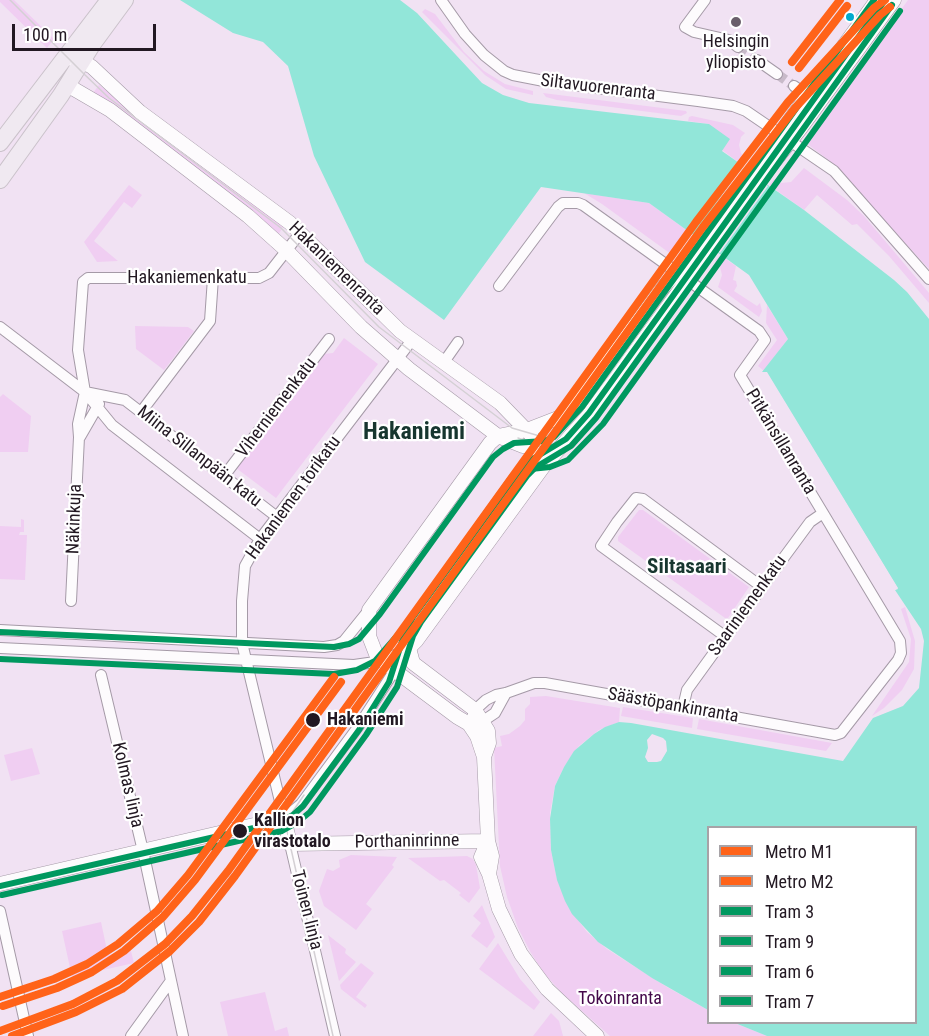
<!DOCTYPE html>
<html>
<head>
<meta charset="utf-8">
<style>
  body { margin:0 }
  #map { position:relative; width:929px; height:1036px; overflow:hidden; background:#f1e2f3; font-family:"Roboto Condensed",sans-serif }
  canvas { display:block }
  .legend { position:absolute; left:707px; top:826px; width:210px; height:198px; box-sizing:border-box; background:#fff; border:2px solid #a7a3a7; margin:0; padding:8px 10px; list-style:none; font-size:18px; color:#221822 }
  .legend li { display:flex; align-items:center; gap:12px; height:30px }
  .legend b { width:30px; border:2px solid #a7a3a7 }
  .scale { position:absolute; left:12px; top:24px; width:144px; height:27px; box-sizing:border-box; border:3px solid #221822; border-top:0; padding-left:8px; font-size:18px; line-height:21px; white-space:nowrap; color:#221822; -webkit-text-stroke:4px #fff; paint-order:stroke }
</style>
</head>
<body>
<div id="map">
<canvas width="929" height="1036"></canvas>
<ul class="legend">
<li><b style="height:8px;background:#ff6319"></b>Metro M1</li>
<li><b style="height:8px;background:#ff6319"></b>Metro M2</li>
<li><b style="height:8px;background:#00985f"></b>Tram 3</li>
<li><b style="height:8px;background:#00985f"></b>Tram 9</li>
<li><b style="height:8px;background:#00985f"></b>Tram 6</li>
<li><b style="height:8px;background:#00985f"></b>Tram 7</li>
</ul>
<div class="scale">100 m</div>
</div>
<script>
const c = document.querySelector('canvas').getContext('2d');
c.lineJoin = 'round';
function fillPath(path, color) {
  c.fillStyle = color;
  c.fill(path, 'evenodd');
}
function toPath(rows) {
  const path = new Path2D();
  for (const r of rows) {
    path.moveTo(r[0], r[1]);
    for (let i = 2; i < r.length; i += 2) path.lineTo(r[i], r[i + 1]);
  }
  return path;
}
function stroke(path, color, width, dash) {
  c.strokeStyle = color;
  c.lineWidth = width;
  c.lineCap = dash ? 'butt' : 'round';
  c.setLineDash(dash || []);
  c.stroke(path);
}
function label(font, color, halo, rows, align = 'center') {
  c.font = font + ' "Roboto Condensed",sans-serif';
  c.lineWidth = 4.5;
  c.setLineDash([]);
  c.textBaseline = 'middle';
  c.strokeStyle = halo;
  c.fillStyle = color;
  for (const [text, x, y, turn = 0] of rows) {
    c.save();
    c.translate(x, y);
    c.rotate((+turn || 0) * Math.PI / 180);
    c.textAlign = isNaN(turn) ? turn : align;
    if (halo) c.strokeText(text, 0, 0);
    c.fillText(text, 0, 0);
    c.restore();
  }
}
const green = toPath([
  [0,0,14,0,54,39,47,48,0,2],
  [908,0,929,0,929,269,830,161,806,143],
  [425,9,435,14,464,52,484,71,505,84,533,91,533,95,506,89,485,75,422,12],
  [99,85,283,227,278,235,93,93],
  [543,93,686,111,687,113,681,116,634,110,557,100,546,97],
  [692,116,733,125,745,133,741,137,739,145,741,153,746,159,742,165,722,150,709,124,688,121,689,117],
  [804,168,847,200,864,216,929,293,929,303,889,256,857,224,852,225,817,195,804,210,769,185,774,179,781,183,791,182],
  [129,185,142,195,132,208,124,202,94,241,118,261,97,262,84,242],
  [584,193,649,203,692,234,675,257,602,204],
  [720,255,736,266,733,280,736,281,737,286,734,291,757,306,760,303,762,311,759,317,718,287,722,275,720,267,715,261],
  [767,305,788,339,764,371,758,366,777,340,766,323],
  [135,326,188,327,194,331,164,370,136,349],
  [344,338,378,364,276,498,236,468,324,354,333,353],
  [3,394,31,416,28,452,0,452,0,397],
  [639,510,643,510,749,587,728,618,725,618,618,541,618,537],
  [21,519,24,520,24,532,20,532,19,535,27,535,25,580,0,579,0,526,21,527],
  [905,607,915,641,914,669,902,690,884,708,872,716,909,662,911,639,901,609],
  [546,696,620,708,619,722,599,730,579,746,564,767,555,786,550,813,551,850,557,879,569,908,587,932,607,949,667,987,708,1010,708,1022,735,1023,767,1036,610,1036,562,993,544,973,531,953,518,928,507,897,500,866,494,748,502,746,500,736,509,734,520,726,525,720,525,709,530,704,530,697],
  [623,707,693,718,692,728,621,716],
  [699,719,832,743,826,751,697,729],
  [32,748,40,774,11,781,4,755],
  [351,855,397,857,392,865,394,867,366,904,372,909,356,930,324,906,319,891,327,869,333,871,340,867,339,860],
  [467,856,473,859,476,865,480,888,469,903,459,895,461,893,444,880,440,881,408,858],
  [482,905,495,937,487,948,471,936,481,923,473,916],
  [101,922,108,955,131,951,134,963,72,977,62,931],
  [328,935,346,949,345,953,356,962,339,981],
  [498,943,520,979,540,1002,534,1010,479,969],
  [361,963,374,973,356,997,367,1005,365,1008,341,989,340,985],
  [265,992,275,1031,287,1027,289,1036,228,1036,220,1002],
  [551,1013,559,1021,563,1036,533,1036]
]);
const water = toPath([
  [180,0,400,0,417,13,482,83,503,95,529,103,709,124,730,139,722,151,742,165,742,167,804,210,894,280,907,292,929,319,929,1036,767,1036,735,1023,916,1022,916,828,708,828,708,1010,652,978,598,942,572,914,565,901,557,880,551,850,550,819,555,786,564,767,574,751,594,734,605,727,619,722,631,723,843,761,873,718,903,706,919,688,924,641,921,629,895,590,898,588,767,372,762,372,788,339,749,275,649,203,541,187,444,320,365,262,314,156,288,66,263,42,233,33]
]);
const pier = toPath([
  [742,167,768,186,720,253,694,234],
  [766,372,898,589,895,590,764,374],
  [652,734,663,738,666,741,667,751,661,761,657,762,648,762,645,757,648,748,647,740]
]);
const streetTunnel = toPath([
  [738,47,757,60],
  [777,74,794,86]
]);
const street = toPath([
  [441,0,465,34,484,55,504,71,513,75,549,82,698,101,733,106,746,111,834,171,929,279],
  [705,0,685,27,694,32,729,40,738,47],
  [757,60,777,74],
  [794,86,808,96],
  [0,327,85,392,112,425,260,539],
  [444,362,458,342],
  [85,392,125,400,277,517],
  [141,412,210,321,213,278],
  [80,437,99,404],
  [224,476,329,339],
  [71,601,79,437,78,424,85,392,78,350,83,282,88,278,259,278,269,273,301,232],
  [0,630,324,647,337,645,344,641,369,610],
  [726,637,601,546,617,522,636,498,643,499,762,587],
  [0,648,354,665,382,661,406,650],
  [409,648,358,727,301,804,284,818,242,643,242,601,245,566,260,539,412,340],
  [101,675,143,851,183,1036],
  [683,707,687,690,721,643,810,522,823,513],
  [476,722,483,721,495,713,506,693],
  [469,724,475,710,486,700,496,695,506,693,534,683,545,683,835,735,841,733,898,660,901,653,900,641,740,375,765,340,759,331,583,205,578,203,563,203,558,207,499,286],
  [290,844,335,1036],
  [0,911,28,1036],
  [131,1036,170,982]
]);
const secondary = toPath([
  [72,59,82,61,92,67,140,112,290,223,400,331,500,403,531,435,538,447,543,467],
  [67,85,110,110,248,216,286,250,361,327,409,369,498,436,523,446,545,451],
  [484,757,477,736,469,724,457,717,390,667,376,654,369,636,369,610,490,443,498,436,527,430,563,416,577,404,661,290,697,248,877,0],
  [488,841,481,857,489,874,499,909,521,954,547,989,597,1036],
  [489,874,492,856,488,841,484,757,489,743,488,731,475,710,413,663,409,648,416,641,543,467,588,416,766,172,800,129,894,0],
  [0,884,284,818,290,844,488,841]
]);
const primary = toPath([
  [0,143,109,0],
  [0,180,61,95,92,45,125,0]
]);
const tram = toPath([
  [10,0,84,74,109,98,281,228,379,327,512,428,543,437,552,434,567,425,581,411,609,375,659,304],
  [518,438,542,447,555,444,566,439],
  [304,795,291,814,287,831,333,1036]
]);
const tram1 = toPath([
  [0,886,280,822,293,815,303,806,359,730,389,682,405,632,413,617,520,470,531,460,566,439,589,413,885,0]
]);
const tram2 = toPath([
  [2,895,282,831,298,822,310,812,366,735,397,687,413,636,421,622,527,476,536,467,571,446,596,418,892,5]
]);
const tram3 = toPath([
  [0,632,334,647,349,644,359,639,380,614,493,457,503,449,514,443,544,441,554,437,582,407,874,0]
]);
const tram4 = toPath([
  [0,659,334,674,357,670,375,661,402,630,513,475,521,470,550,467,568,460,603,424,900,11]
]);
const metro1 = toPath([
  [792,62,840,0],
  [0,997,54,979,87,964,118,944,157,911,188,875,334,677],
  [0,1031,73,1004,117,981,165,944,192,916,228,871,696,222,788,102,874,8,885,0]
]);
const metro2 = toPath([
  [799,68,847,6],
  [3,1006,57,988,92,972,124,951,163,917,195,880,341,682],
  [12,1036,76,1012,122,989,170,951,199,922,235,876,703,227,795,108,880,15,890,7]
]);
const markers = [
  [850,17,5,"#00a9ce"],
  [736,22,6,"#6a5f6b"],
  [313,720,8,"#221822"],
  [240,831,8,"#221822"]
];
const poiNames = [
  ["Helsingin",736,42],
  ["yliopisto",736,63]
];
const streetNames = [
  ["Siltavuorenranta",598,88,7],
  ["Hakaniemenranta",336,269,44],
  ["Hakaniemenkatu",187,278],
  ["Viherniemenkatu",277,408,-53],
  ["Pitkänsillanranta",780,442,59],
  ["Miina Sillanpään katu",199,457,38],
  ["Hakaniemen torikatu",294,498,-54],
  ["Näkinkuja",75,519,-88],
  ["Saariniemenkatu",748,606,-54],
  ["Säästöpankinranta",673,706,10],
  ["Kolmas linja",127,785,77],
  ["Porthaninrinne",407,842,-1],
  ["Toinen linja",306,910,76]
];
const stopNames = [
  ["Hakaniemi",327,720],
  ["Kallion",254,821],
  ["virastotalo",254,842]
];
const parkNames = [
  ["Tokoinranta",620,999]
];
const quarterNames = [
  ["Siltasaari",687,568]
];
const districtNames = [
  ["Hakaniemi",414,433]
];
fillPath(green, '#f0cef2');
fillPath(water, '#92e6d9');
fillPath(pier, '#f1e2f3');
stroke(streetTunnel, '#c8bac9', 10, [10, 5]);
stroke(street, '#a59aa7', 12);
stroke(secondary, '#a59aa7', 15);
stroke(primary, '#cac2ca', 18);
stroke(street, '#fdfbfd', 10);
stroke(secondary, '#fdfbfd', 14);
stroke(primary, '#f0e9f1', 16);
stroke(tram, '#d4d0d4', 1.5);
stroke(tram1, '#00985f', 6);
stroke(tram2, '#00985f', 6);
stroke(tram3, '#00985f', 6);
stroke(tram4, '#00985f', 6);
stroke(metro1, '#ff6319', 8);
stroke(metro2, '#ff6319', 8);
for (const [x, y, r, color] of markers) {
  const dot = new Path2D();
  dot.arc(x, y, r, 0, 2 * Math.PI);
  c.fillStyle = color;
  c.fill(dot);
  stroke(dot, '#fff', 2);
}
label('18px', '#221822', '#fff', poiNames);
label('18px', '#221822', '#fff', streetNames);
label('bold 18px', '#221822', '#fff', stopNames, 'left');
label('18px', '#44084a', '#fff', parkNames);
label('bold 21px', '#17362f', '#fff', quarterNames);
label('bold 24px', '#17362f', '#fff', districtNames);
</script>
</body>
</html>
